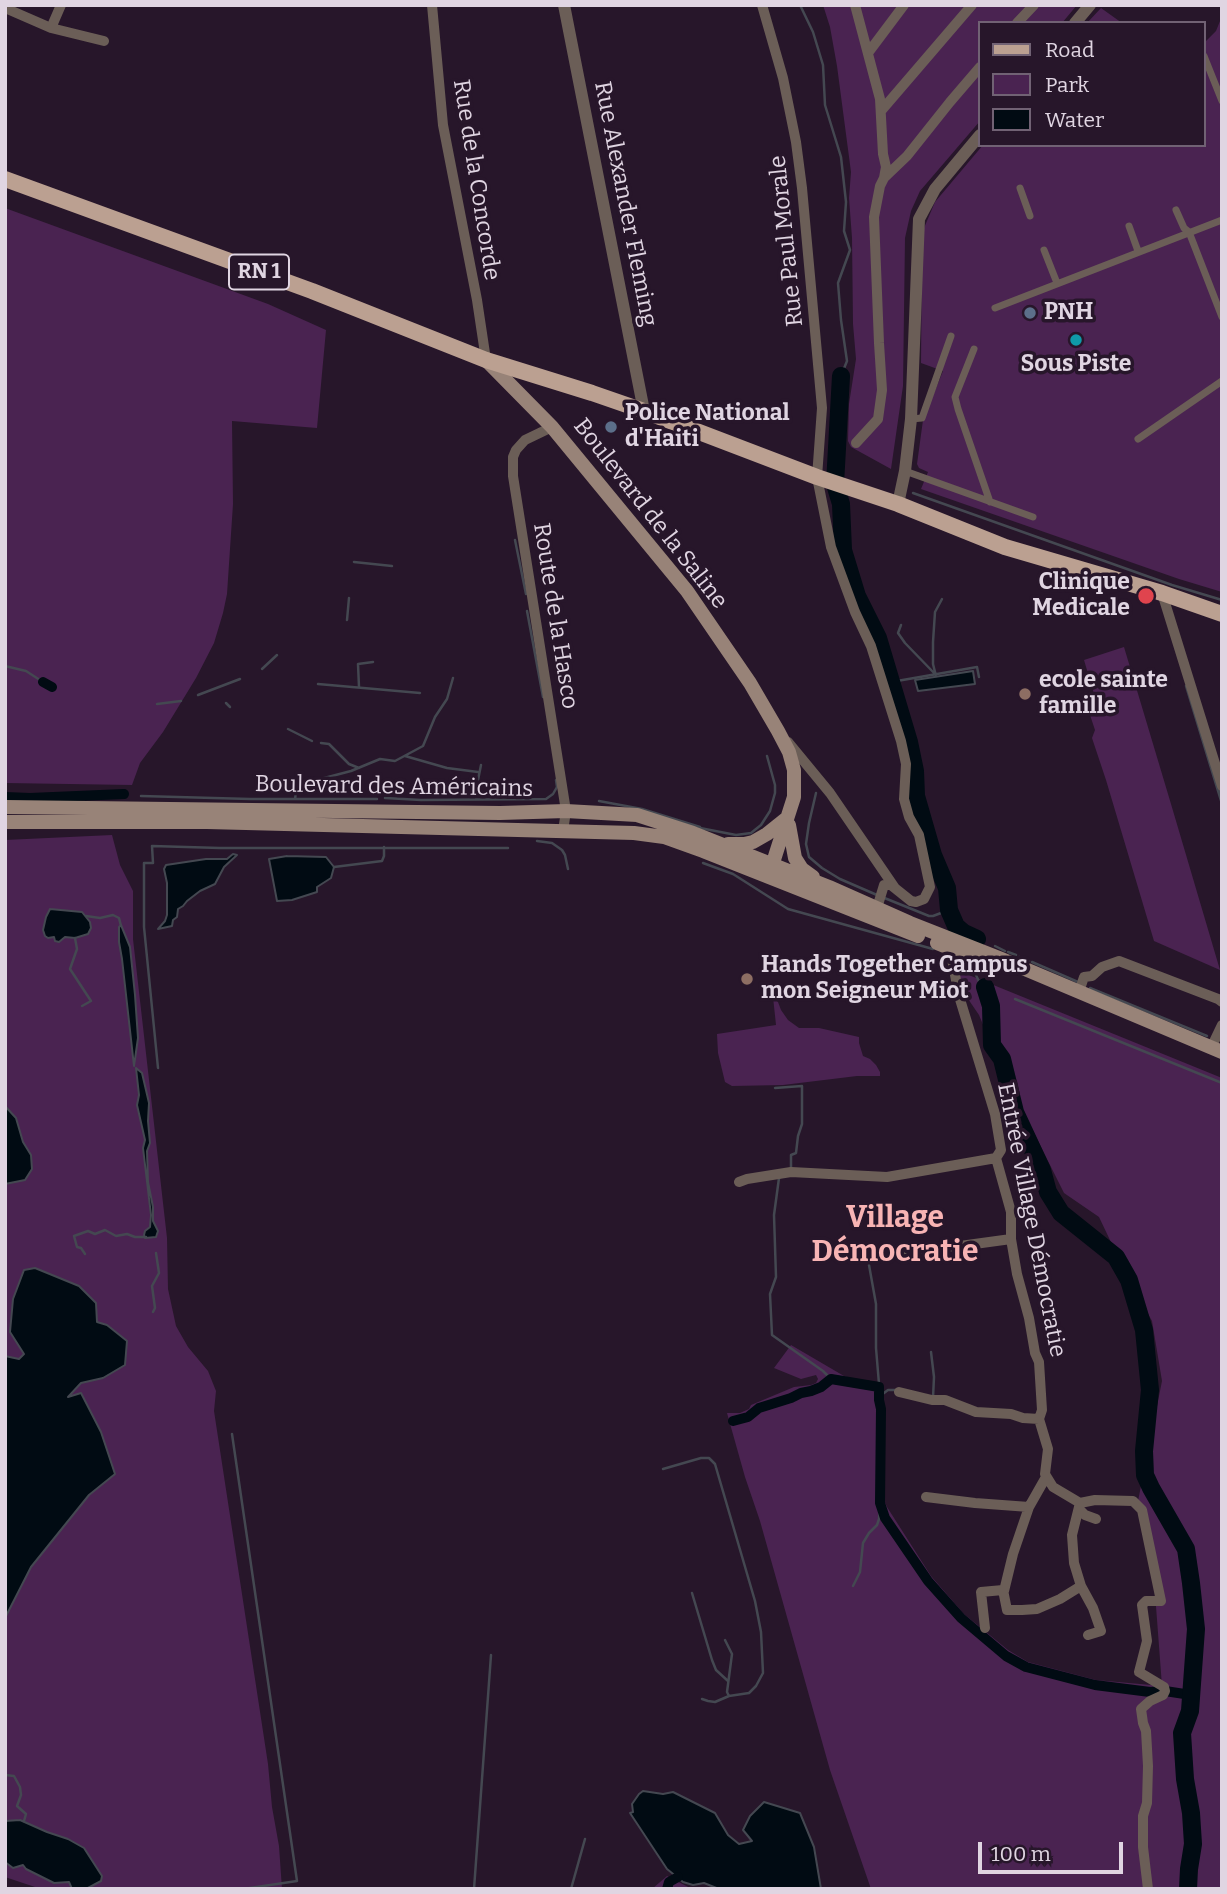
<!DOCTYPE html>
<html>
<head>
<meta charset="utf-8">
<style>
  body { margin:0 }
  #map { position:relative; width:1227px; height:1894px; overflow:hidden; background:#27162a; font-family:Bitter,serif }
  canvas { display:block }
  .frame { position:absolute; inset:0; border:7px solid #e0d5e2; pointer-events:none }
  .legend { position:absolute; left:978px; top:21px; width:228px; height:126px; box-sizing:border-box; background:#27162a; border:2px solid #716274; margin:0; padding:9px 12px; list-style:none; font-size:21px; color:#e0d5e2 }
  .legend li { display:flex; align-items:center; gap:14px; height:35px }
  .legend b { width:35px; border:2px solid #716274 }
  .scale { position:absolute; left:978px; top:1842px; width:145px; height:32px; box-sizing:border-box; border:4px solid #e0d5e2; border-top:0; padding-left:9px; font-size:21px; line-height:24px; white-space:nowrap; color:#e0d5e2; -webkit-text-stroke:5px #27162a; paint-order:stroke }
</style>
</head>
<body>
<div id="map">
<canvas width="1227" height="1894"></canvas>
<div class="frame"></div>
<ul class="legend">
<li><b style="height:9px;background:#bba091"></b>Road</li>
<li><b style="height:19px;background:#4a2351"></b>Park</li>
<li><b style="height:19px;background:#010b13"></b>Water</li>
</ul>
<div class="scale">100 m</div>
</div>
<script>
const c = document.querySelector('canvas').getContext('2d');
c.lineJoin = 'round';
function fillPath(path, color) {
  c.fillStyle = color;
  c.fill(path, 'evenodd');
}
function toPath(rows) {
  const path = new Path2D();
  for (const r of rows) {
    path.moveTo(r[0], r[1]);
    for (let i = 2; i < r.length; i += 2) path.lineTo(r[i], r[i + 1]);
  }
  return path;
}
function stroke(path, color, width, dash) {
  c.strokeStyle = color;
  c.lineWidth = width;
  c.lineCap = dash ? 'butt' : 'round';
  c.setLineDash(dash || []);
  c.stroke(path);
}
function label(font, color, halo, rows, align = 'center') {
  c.font = font + ' Bitter,serif';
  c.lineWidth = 7;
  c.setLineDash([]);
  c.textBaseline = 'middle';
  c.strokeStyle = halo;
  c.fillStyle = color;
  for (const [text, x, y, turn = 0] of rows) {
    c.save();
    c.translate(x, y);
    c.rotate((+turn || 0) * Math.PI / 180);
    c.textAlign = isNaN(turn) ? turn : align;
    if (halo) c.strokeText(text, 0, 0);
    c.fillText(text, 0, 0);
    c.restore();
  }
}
const green = toPath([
  [823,5,1077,5,1062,23,980,23,980,121,920,191,911,211,905,238,903,386,891,469,851,447,848,441,849,404,856,359,853,324,852,238,849,198,851,172,837,66,830,27],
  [1101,8,1122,23,1087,23],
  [1222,16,1222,592,1179,579,921,489,928,472,919,468,917,464,923,420,943,371,921,363,922,241,924,228,935,202,983,145,1204,145,1204,43,1216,31],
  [5,208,268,304,326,330,317,428,232,421,233,504,227,594,223,613,214,643,196,678,163,732,140,763,132,785,5,783],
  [1124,647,1171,804,1220,970,1154,941,1106,780,1092,738,1095,730,1090,715,1095,712,1097,704,1084,660],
  [112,835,120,865,133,891,133,939,167,1238,168,1289,176,1326,188,1347,208,1371,216,1391,214,1411,268,1764,272,1807,279,1846,282,1889,41,1889,5,1877,5,840],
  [959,971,1222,1078,1222,1889,871,1889,830,1770,760,1521,745,1477,727,1413,740,1413,749,1409,751,1405,794,1387,811,1385,816,1383,818,1379,816,1375,801,1379,774,1368,791,1345,844,1376,868,1384,880,1392,883,1408,883,1498,887,1507,931,1576,964,1614,1008,1650,1028,1662,1096,1680,1162,1686,1155,1593,1138,1501,1162,1381,1152,1321,1129,1280,1099,1217,1064,1193,999,1063,979,1015,964,993,961,985],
  [773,997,778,1002,781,1010,788,1020,799,1028,819,1028,859,1037,859,1043,863,1056,870,1059,876,1065,880,1072,880,1076,857,1076,783,1085,732,1086,725,1082,718,1053,717,1034,776,1025],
  [667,1876,692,1889,652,1889]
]);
const water = toPath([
  [973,671,975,684,918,691,915,680,973,671],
  [233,854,237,855,224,867,215,884,200,891,187,901,183,906,178,909,177,917,173,920,172,926,158,929,165,921,167,915,167,883,164,869,166,865,206,859,227,859,233,854],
  [287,856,326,857,334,867,331,878,317,887,317,892,292,900,277,901,269,859,287,856],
  [50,909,82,912,90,922,91,928,88,934,75,938,65,937,59,942,55,941,54,937,48,938,45,936,43,930,46,917,50,909],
  [121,925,130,947,135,995,138,1038,134,1066,122,959,119,942,119,927,121,925],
  [136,1068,142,1073,149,1103,148,1121,150,1143,147,1151,148,1182,153,1207,153,1221,158,1231,156,1237,145,1238,144,1235,145,1231,150,1227,151,1215,143,1148,145,1140,137,1105,139,1095,136,1068],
  [5,1106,16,1118,23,1142,31,1155,32,1169,25,1180,5,1184,5,1106],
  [35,1268,79,1286,96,1303,97,1322,107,1325,127,1341,125,1365,103,1378,81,1383,68,1397,81,1393,101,1432,115,1474,89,1495,31,1567,5,1618,5,1356,19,1359,24,1354,10,1332,13,1299,24,1270,35,1268],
  [643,1791,663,1794,673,1792,715,1813,728,1835,739,1844,752,1841,743,1830,750,1816,764,1802,800,1813,814,1847,821,1889,719,1889,704,1883,693,1885,683,1882,667,1869,630,1813,633,1812,632,1804,639,1794,643,1791],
  [20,1820,47,1832,68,1839,84,1848,102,1876,101,1881,86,1889,72,1889,69,1882,54,1883,26,1869,23,1865,13,1868,5,1862,5,1821,20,1820]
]);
const stream = toPath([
  [800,5,813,32,823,65,825,105,841,157,846,202,844,231,850,250,838,283,841,320,847,361,841,376],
  [913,493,1172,585,1222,600],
  [515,540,526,594],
  [354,562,392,566],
  [527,611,543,697],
  [347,620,349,598],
  [901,625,898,633,905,643,935,674],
  [5,666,26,671,43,682],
  [262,669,277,655],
  [936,676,933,664,933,642,935,612,942,599],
  [318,684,420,693],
  [892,685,897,681,977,667,979,677],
  [1186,686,1222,804],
  [359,687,358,664,373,662],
  [198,695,240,679],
  [226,703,230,707],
  [157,704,181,701],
  [288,729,312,741],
  [321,743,329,744,349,764,359,768],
  [405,756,447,768,478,772],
  [1219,787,1222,795],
  [816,793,809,823,806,844,809,857,822,868,840,879,877,895],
  [141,796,250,799,377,799],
  [385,798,421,800,546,799,553,794,557,787,556,780],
  [295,799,297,786,305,783,351,771,380,759,395,761,423,746,435,717,447,699,453,678],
  [476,799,478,792,477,785,481,765],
  [599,801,642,809,700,827],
  [700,828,736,835,751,833,761,825,770,811,775,793,775,785,767,756],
  [537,841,552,843,562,850,565,855,568,869],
  [703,863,733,874,788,909,933,949],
  [334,867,382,861,384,856,384,847],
  [882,897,929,916,933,916,949,910],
  [86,916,100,918,113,915,119,918,121,926],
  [75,938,77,949,70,969,91,1001,82,1006],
  [995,946,1005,951],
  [1008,952,1016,955],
  [1019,957,1029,961],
  [957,958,972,967,991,1006],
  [1032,962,1078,982],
  [1090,988,1207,1036],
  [1015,999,1222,1083],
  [158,1068,144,927,144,863,153,863,152,846,220,848,508,848],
  [775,1088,802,1086,802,1124,798,1136,796,1153,791,1155,791,1169],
  [781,1177,779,1178,774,1215,776,1277,770,1294,772,1335,823,1371,831,1379],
  [85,1254,81,1248,77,1247,74,1236,88,1231,95,1234,105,1230,116,1236,127,1234,135,1237,146,1237],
  [869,1265,876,1304,876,1348,880,1396,888,1390,896,1390],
  [153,1312,155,1308,152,1286,159,1273,156,1253],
  [931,1352,934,1377,933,1398],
  [232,1434,297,1881,243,1889],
  [663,1469,701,1458,709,1458,715,1464,755,1601,761,1632,763,1673,756,1686,749,1693,729,1696,715,1702,708,1701,702,1699],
  [853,1586,860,1572,863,1543,869,1533,877,1525,879,1519,880,1503],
  [692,1593,712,1660,716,1670,728,1681],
  [725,1640,732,1654,727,1692,729,1696],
  [5,1775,14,1776,20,1787,21,1795,17,1806,26,1814,24,1821],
  [474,1889,491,1655],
  [571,1889,585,1839]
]);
const canal = toPath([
  [43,682,52,687],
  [5,797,30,798,124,794],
  [733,1421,748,1417,759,1408,791,1398,801,1393,811,1391,821,1387,831,1379,879,1387,879,1400,881,1409,880,1503,885,1518,928,1581,961,1618,1006,1656,1026,1667,1095,1685,1150,1692,1165,1691,1191,1695],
  [667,1889,669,1882,678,1877]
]);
const river = toPath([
  [841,376,835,484,841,504,843,550,857,596,878,638,909,742,915,771,916,796,933,855,947,888,949,910,959,933],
  [957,927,964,933,977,939],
  [985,987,991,1006,992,1045,1002,1059,1015,1112,1042,1170,1048,1192,1061,1213,1116,1257,1129,1280,1144,1330,1150,1390,1144,1451,1145,1475,1151,1488,1186,1549,1191,1583,1196,1629,1190,1711,1182,1733,1185,1779,1191,1813,1193,1844,1189,1869,1188,1889]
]);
const pedestrian = toPath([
  [1204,56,1222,101],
  [1020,188,1030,216],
  [1176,210,1184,228,1189,232,1222,317],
  [1129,226,1138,251],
  [1044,250,1057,283],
  [995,308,1222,220],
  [974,349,955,397,958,409,990,502],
  [911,419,922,418,951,336],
  [1138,439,1222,381],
  [905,471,1033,517]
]);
const minor = toPath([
  [432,5,443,125,477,300,486,360],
  [762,5,783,78,796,142,802,188,822,408,817,477,831,547,855,612,871,646,901,741,906,764,904,799,909,817,919,835,930,887,924,899,916,902,911,901,891,885,884,885,877,908],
  [855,5,880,99,883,154,886,167,884,178],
  [5,8,51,28,104,41],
  [1017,23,1034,5],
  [51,28,61,5],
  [868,53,904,5],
  [881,111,972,5],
  [552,427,525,440,516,450,513,457,513,476,566,811,563,831],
  [856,443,878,419,882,390,879,343,874,217,880,186,884,178,907,156,950,102,980,67],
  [1162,593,1222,786],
  [788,742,830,793,895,888],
  [950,948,959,996,995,1114,1001,1150,996,1158,1011,1212,1011,1239,1017,1274,1029,1318,1035,1353,1039,1362,1042,1410,1039,1419],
  [1079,992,1084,977,1092,976,1102,967,1119,961,1218,999,1222,1002],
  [1211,1048,1222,1025],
  [739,1182,747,1179,791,1172,887,1177,996,1158],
  [863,1252,960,1246,1011,1239],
  [899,1392,932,1400,945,1400,976,1412,1011,1414,1023,1418,1039,1419],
  [1039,1419,1048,1449,1045,1474,1053,1487,1080,1503,1095,1500,1133,1501,1142,1510,1161,1601,1146,1601,1142,1605,1147,1641,1139,1672,1164,1687,1165,1691,1163,1695,1150,1701,1141,1709,1143,1723,1146,1731,1148,1766,1147,1803,1143,1816,1143,1847,1148,1889],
  [926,1497,975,1503,1029,1507],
  [1079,1509,1085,1515,1096,1519],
  [1081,1586,1093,1608,1101,1631,1088,1635],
  [1003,1590,1007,1610,1022,1610,1037,1609,1060,1599,1081,1586,1074,1563,1072,1535,1080,1503],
  [985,1628,981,1592,1003,1590,1004,1591,1013,1554,1029,1507,1046,1477]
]);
const tertiary = toPath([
  [564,5,644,411],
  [1075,23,1090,5],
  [898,504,905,471,911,419,919,219,935,189,980,135]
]);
const secondary = toPath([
  [486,360,552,427,687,591,750,683,778,731,789,752,794,770,794,797,770,872],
  [5,807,500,813,566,811,637,815,693,833,829,887,910,923,999,958,1222,1052],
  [5,822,207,822,634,833,664,837,703,851,918,936],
  [789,825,795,858,802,869,813,877],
  [728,844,744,844,753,842,767,834,787,818],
  [937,943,989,964]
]);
const primary = toPath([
  [5,179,312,291,486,360,592,393,644,411,817,477,898,504,1005,547,1162,593,1222,614]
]);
const markers = [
  [1030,313,7,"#5c6f8a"],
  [1076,340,7,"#0f9aa8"],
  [611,427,7,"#5c6f8a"],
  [1146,596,9,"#e0444e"],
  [1025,694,7,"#8d6e63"],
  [747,979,7,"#8d6e63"]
];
const shields = [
  [259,272,60]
];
const shieldNames = [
  ["RN 1",259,272]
];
const streetNames = [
  ["Rue de la Concorde",476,180,81],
  ["Rue Alexander Fleming",625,204,79],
  ["Rue Paul Morale",787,241,-96],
  ["Boulevard de la Saline",650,514,52],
  ["Route de la Hasco",555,616,81],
  ["Boulevard des Américains",394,787,1],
  ["Entrée Village Démocratie",1031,1220,79]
];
const poiNames = [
  ["PNH",1044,313],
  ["Sous Piste",1076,365,"center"],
  ["Police National",625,414],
  ["d'Haiti",625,440],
  ["Clinique",1130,583,"right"],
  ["Medicale",1130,609,"right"],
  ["ecole sainte",1039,681],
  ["famille",1039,707],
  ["Hands Together Campus",761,966],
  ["mon Seigneur Miot",761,992]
];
const districtNames = [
  ["Village",895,1219],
  ["Démocratie",895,1253]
];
fillPath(green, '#4a2351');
fillPath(water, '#010b13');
stroke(water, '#444851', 2);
stroke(stream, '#444851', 2.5);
stroke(canal, '#010b13', 10);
stroke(river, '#010b13', 18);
stroke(pedestrian, '#6b5e57', 7);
stroke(minor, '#6b5e57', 10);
stroke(tertiary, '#6b5e57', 12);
stroke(secondary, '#988378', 14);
stroke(primary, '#bba091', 16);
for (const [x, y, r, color] of markers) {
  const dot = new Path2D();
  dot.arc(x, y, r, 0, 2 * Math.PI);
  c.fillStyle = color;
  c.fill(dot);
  stroke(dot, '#27162a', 2.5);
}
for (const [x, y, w] of shields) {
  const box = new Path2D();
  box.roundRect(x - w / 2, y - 17.5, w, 35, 5);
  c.fillStyle = '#27162a';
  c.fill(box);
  stroke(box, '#e0d5e2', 2);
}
label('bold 21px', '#e0d5e2', null, shieldNames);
label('23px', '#e0d5e2', '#27162a', streetNames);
label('bold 23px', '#e0d5e2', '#27162a', poiNames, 'left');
label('bold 30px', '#f8b4b4', '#27162a', districtNames);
</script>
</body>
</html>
